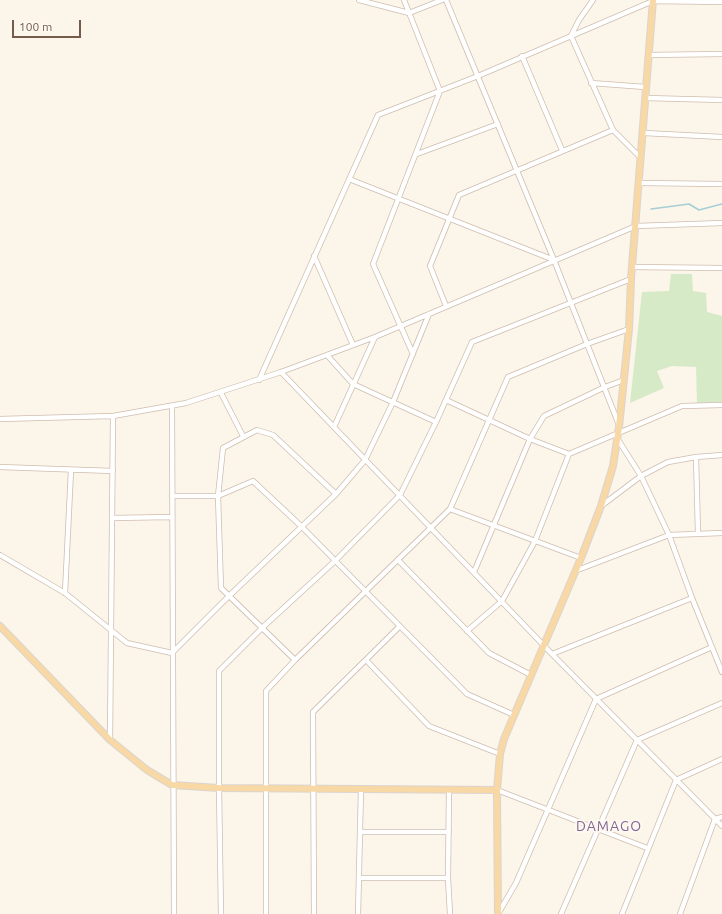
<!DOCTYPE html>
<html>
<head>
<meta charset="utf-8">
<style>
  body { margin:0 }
  #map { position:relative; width:722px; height:914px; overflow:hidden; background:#fcf5e9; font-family:Ubuntu,sans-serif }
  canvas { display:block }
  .scale { position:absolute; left:12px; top:20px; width:69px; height:18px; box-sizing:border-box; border:2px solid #765b4d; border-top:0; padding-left:5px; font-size:12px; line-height:14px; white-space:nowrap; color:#765b4d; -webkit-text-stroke:3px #fef9f0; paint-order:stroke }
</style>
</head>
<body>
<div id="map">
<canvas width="722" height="914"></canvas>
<div class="scale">100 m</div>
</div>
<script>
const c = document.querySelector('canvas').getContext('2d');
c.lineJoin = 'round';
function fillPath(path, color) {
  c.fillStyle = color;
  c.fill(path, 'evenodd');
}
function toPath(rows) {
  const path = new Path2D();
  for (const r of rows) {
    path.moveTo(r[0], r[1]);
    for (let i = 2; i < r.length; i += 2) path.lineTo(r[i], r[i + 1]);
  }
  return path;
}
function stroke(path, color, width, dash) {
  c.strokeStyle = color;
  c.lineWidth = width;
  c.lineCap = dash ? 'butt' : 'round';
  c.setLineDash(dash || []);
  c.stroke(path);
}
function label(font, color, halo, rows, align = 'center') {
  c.font = font + ' Ubuntu,sans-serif';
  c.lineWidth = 4;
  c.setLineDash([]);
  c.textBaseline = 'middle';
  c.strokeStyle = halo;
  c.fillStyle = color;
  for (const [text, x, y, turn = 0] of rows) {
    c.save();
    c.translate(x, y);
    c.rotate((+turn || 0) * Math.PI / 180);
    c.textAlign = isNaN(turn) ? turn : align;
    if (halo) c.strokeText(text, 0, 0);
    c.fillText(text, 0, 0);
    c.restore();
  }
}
const green = toPath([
  [671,274,692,274,693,291,706,293,707,312,722,316,722,402,697,403,696,367,672,366,657,371,664,388,630,403,642,292,669,291]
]);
const stream = toPath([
  [651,209,689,204,699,210,722,204]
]);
const minor = toPath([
  [359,0,409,13,442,0],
  [404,0,440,91,373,264,413,354],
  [446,0,554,260,619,425],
  [593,0,579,20,571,36,613,130,641,158],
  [649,55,722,54],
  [522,56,562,150],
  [591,83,645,87],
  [645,98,722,100],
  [644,133,722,137],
  [417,154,498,124],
  [349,179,554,260],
  [639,183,722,184],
  [314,256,353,345],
  [632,267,722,268],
  [446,306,430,266,459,195,613,130],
  [327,355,353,384,436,422],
  [281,372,552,654,722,826],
  [259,380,378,115,478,76,653,1,722,2],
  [221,393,243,436],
  [446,400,530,439,569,454],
  [172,406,174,914],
  [0,419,113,416,186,403,281,372,375,337,636,226,722,223],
  [334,427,375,337],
  [617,438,641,476,669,535,692,598,722,672],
  [696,457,698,533],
  [0,467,113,471],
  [172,496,218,496,253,481,302,527,467,694,514,715],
  [601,506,641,476,668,462,696,457,722,455],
  [450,509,581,558],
  [112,518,172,517],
  [0,555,65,593,127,643,172,653,229,596,336,494,365,460,393,402,429,314],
  [398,560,489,653,531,675],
  [575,571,669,535,722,533],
  [474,572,530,439,544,416,605,387,624,380],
  [65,593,71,470],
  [467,631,502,601,535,541,569,454,682,406,722,405],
  [552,654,692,598],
  [295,660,221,588,218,496,223,448,257,430,273,435,336,494],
  [366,660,429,726,500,754],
  [110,740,113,416],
  [449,789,448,878,450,914],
  [497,790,647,848],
  [360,832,449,832],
  [359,878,448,878],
  [221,914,219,788,219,671,263,627,335,561,400,495,436,422,472,342,631,279],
  [266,914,266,691,295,660,450,509,508,377,587,344,629,329],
  [314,914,313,712,399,627],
  [358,914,361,789],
  [498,914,516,883,596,699,712,647],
  [561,914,637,740,722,703],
  [622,914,676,780,722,759],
  [680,914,715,819,722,817]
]);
const major = toPath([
  [0,626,110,740,147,770,172,785,219,788,497,790],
  [498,914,497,790,500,754,504,739,581,558,601,506,613,466,619,427,629,329,631,279,653,0]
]);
const quarterNames = [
  ["DAMAGO",609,826]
];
fillPath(green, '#d6eac7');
stroke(stream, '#a4cfd7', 1.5);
stroke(minor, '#cebdaf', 6);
stroke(major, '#dbd4d1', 8);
stroke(minor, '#fff', 4.5);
stroke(major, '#f8d8a4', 6);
c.letterSpacing = '1px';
label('14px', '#826592', '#fef9f0', quarterNames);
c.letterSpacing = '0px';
</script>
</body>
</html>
